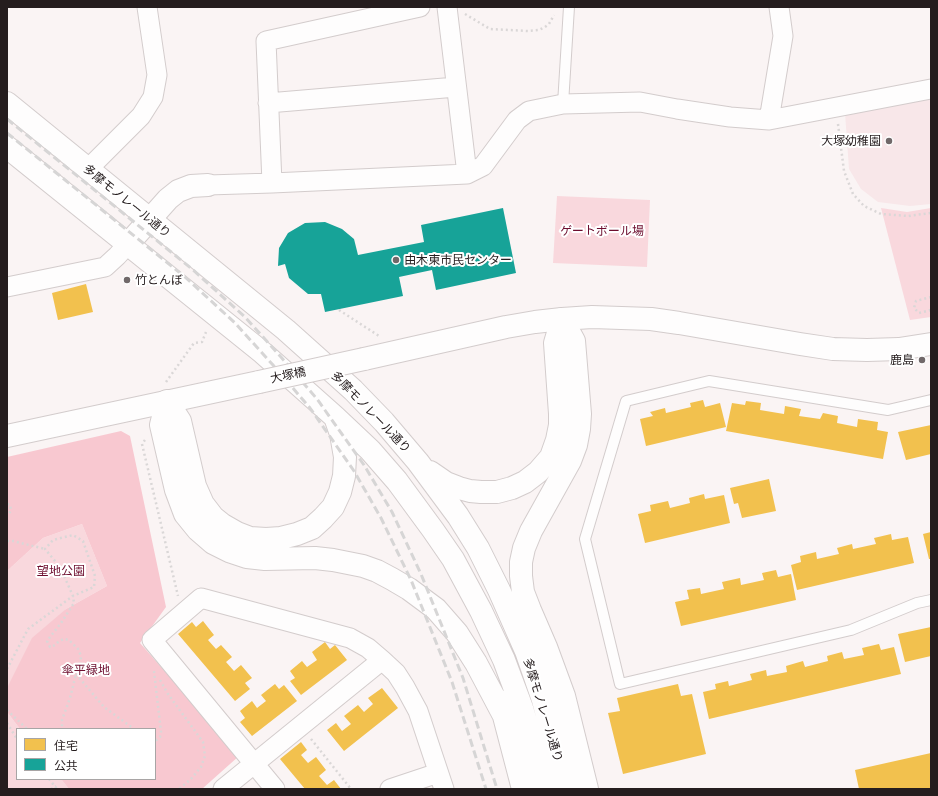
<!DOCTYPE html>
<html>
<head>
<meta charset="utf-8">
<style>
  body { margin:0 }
  #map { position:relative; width:938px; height:796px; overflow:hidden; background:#faf4f4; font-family:Commissioner,"Noto Sans JP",sans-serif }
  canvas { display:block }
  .frame { position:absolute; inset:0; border:8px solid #251d1e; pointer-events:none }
  .legend { position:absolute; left:16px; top:728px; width:140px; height:52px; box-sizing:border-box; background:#fff; border:1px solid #a8a5a5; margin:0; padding:5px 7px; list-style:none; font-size:12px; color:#251d1e }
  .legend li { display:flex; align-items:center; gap:8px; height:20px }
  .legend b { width:20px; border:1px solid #a8a5a5 }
</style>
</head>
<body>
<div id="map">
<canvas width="938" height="796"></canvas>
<div class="frame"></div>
<ul class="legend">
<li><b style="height:11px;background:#f2c14e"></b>住宅</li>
<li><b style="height:11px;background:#17a398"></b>公共</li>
</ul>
</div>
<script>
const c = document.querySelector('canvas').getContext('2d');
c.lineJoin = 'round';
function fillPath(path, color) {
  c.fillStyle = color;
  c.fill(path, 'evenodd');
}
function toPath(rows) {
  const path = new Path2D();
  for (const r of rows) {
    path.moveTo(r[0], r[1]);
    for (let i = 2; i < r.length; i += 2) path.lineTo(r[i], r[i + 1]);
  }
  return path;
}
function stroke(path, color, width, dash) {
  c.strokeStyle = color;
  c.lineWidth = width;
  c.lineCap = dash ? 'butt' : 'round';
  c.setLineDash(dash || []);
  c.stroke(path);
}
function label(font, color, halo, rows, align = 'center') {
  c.font = font + ' Commissioner,"Noto Sans JP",sans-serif';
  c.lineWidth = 4;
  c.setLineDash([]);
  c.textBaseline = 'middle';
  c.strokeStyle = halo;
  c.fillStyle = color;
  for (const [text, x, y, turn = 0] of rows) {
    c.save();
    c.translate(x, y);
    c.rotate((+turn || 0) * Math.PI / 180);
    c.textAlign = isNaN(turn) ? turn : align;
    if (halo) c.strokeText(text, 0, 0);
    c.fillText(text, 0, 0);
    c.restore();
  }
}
const built = toPath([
  [931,98,931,204,910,206,878,202,861,189,849,169,845,113]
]);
const green = toPath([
  [557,196,650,200,647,267,553,263],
  [881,208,907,212,931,208,931,317,910,320],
  [82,524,107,586,66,609,7,688,7,571,43,538],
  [7,712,20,729,17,729,17,779,61,779,69,789,7,789]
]);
const forest = toPath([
  [121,431,130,436,166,607,140,643,239,756,202,789,69,789,61,779,155,779,155,729,20,729,7,712,7,688,32,638,66,609,107,586,82,524,43,538,7,571,7,457]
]);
const homes = toPath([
  [86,284,93,312,58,320,52,293],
  [703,400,705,407,720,403,726,427,646,446,640,419,653,416,650,412,665,408,666,413,691,407,690,403],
  [746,401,761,403,760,410,784,414,785,406,801,409,799,416,820,419,823,413,838,416,837,423,857,427,858,419,878,422,877,430,888,432,883,459,726,431,732,403,745,405],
  [931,425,931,454,906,460,898,432],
  [769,479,776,511,742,518,738,503,734,504,730,488],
  [704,494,705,499,724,495,730,523,645,543,638,514,651,511,650,505,668,501,670,508,690,503,689,498],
  [931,532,931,559,929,559,923,534],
  [891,534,892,540,908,537,914,563,797,590,791,565,801,562,800,556,816,552,817,559,839,554,837,548,852,544,853,549,876,544,874,538],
  [776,570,778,577,791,574,796,600,681,626,675,602,689,599,687,590,700,588,701,594,724,589,722,582,740,578,741,585,764,580,762,573],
  [203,621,214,635,208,640,216,649,221,645,232,657,226,662,234,671,241,665,252,678,245,683,250,689,235,701,178,634,192,622,196,627],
  [931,627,931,656,905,662,898,634],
  [325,642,330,649,335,645,347,660,301,695,290,681,295,678,290,671,302,661,307,667,317,660,312,652],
  [879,644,881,650,894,647,901,674,709,719,703,692,716,689,715,684,728,681,729,686,752,680,750,674,766,670,767,676,787,672,786,666,803,661,805,667,828,661,827,656,842,652,844,659,864,655,862,648],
  [275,684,279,689,284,685,297,701,252,736,240,722,245,718,240,711,252,701,257,708,266,701,261,695],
  [678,684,681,696,692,694,706,754,623,774,608,713,620,711,617,698],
  [382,688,398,708,344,751,327,730,336,723,342,731,351,724,344,716,358,705,364,712,373,704,368,698],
  [301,742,307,750,301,755,308,763,316,757,326,770,319,776,327,785,334,780,341,789,305,789,280,759],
  [931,753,931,789,859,789,855,770]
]);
const public = toPath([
  [503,208,516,273,436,290,432,270,399,277,403,296,325,312,321,294,308,294,289,278,285,264,278,266,279,248,288,233,305,223,325,222,342,229,354,239,358,255,424,242,421,225]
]);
const path = toPath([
  [465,14,490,29,528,31,539,30,545,27,549,24,554,15],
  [838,124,844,171,853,194,864,206,881,214,908,216,931,213],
  [931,297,916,301,914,308,919,313,931,310],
  [339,310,379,336],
  [166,382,194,343,202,342,206,332],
  [145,440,142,444,178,596],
  [7,504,10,505,11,511,7,515],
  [7,541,13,541,45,549],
  [7,669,28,629,73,596,94,587,95,576,83,541,73,535,53,540,45,549,60,567,73,596,74,603,61,623,47,641,50,647,55,645,59,641,64,639,69,640,78,649,81,656,80,666,76,674,70,698,62,720,62,729],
  [154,671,161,732,160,737,155,741],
  [76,674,104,707,134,729],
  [160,680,168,694,203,742,205,756,201,767,191,779,179,789],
  [7,710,27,729],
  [7,723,17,739],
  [311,739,351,789],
  [49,779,57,789],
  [51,789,56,786]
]);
const service = toPath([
  [563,104,569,7],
  [931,400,888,410,709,381,626,401,585,539,620,684,851,630,917,603,931,600]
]);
const minor = toPath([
  [447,7,467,174],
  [268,103,456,87],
  [769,120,783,36,779,7],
  [88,169,141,116,153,97,157,75,147,7],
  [272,183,266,41,420,7],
  [208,185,272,183,467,174,483,166,517,120,529,111,563,104,640,102,677,109,730,117,769,120,931,89],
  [7,287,105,267,117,256,128,244],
  [223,789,382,660],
  [275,789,152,640,201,598,350,638,368,648,382,660,396,673,405,687,418,711,444,789],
  [390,789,438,773]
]);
const tertiary = toPath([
  [128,244,168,199,178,191,191,186,208,185],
  [364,359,506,327,535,322,562,319,592,317,651,319,679,323,800,344,833,349,867,350,899,349,931,344],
  [7,436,259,382]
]);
const secondary = toPath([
  [7,103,286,330,353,390,384,422,418,462,458,516,478,548,499,590,526,651,543,700,566,789],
  [7,147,263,353,335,417,370,450,397,481,433,530,453,559,481,611,504,660,522,708,539,767,544,789],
  [562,319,574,341,580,414,579,429,576,445,570,461,531,531,524,548,521,562,521,576,523,592,530,610,546,647,564,696,587,789],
  [167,401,161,425,176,490,185,514,198,530,213,543,229,551,247,557,265,559,315,558,333,560,363,566,377,571,392,579,409,589,436,609,457,633,476,663,503,714],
  [167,401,180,421,195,486,203,504,213,517,223,525,237,533,250,538,266,539,281,538,297,534,312,528,323,518,333,507,340,492,344,476,345,457,341,434,335,417],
  [430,472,446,483,459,488,470,491,481,492,497,492,512,488,525,482,538,472,551,457,557,440,560,425,560,414,555,343,562,319],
  [500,701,523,789]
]);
const rail = toPath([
  [7,119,192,269,245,317,281,357,317,399,364,465,392,512,421,574,463,678,497,789],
  [7,133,185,277,235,323,273,365,310,408,354,471,381,518,411,580,452,682,486,789]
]);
const tertiaryBridge = toPath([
  [259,382,364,359]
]);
const markers = [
  [889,141,4,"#706869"],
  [396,260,4,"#706869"],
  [127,280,4,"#706869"],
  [922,360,4,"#706869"]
];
const poiNames = [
  ["大塚幼稚園",881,141],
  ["由木東市民センター",404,260,"left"],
  ["竹とんぼ",135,280,"left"],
  ["鹿島",914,360]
];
const streetNames = [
  ["多摩モノレール通り",127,201,39],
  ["大塚橋",288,375,-12],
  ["多摩モノレール通り",371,412,46],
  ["多摩モノレール通り",543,710,73]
];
const parkNames = [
  ["ゲートボール場",602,231],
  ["望地公園",61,571],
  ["傘平緑地",86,670]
];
fillPath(built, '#f8e7e9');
fillPath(green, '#f9d8dd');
fillPath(forest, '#f8c8d0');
fillPath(homes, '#f2c14e');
fillPath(public, '#17a398');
stroke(service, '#d3cccc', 12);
stroke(minor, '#d3cccc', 21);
stroke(tertiary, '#d3cccc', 24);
stroke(secondary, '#d3cccc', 24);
stroke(path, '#dad7d7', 2.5, [2, 3]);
stroke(service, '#fefdfd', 10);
stroke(minor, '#fefdfd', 19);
stroke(tertiary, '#fefdfd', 22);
stroke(secondary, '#fefdfd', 22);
stroke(rail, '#d6d5d5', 3, [8, 4]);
stroke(tertiaryBridge, '#d3cccc', 24, []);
stroke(tertiaryBridge, '#fefdfd', 22);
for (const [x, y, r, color] of markers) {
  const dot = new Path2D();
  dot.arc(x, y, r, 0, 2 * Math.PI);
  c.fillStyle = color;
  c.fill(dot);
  stroke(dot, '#fff', 1.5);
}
label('12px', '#251d1e', '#fff', poiNames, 'right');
label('12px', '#251d1e', '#fff', streetNames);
label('12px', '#6d0e2f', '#fff', parkNames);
</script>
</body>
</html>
